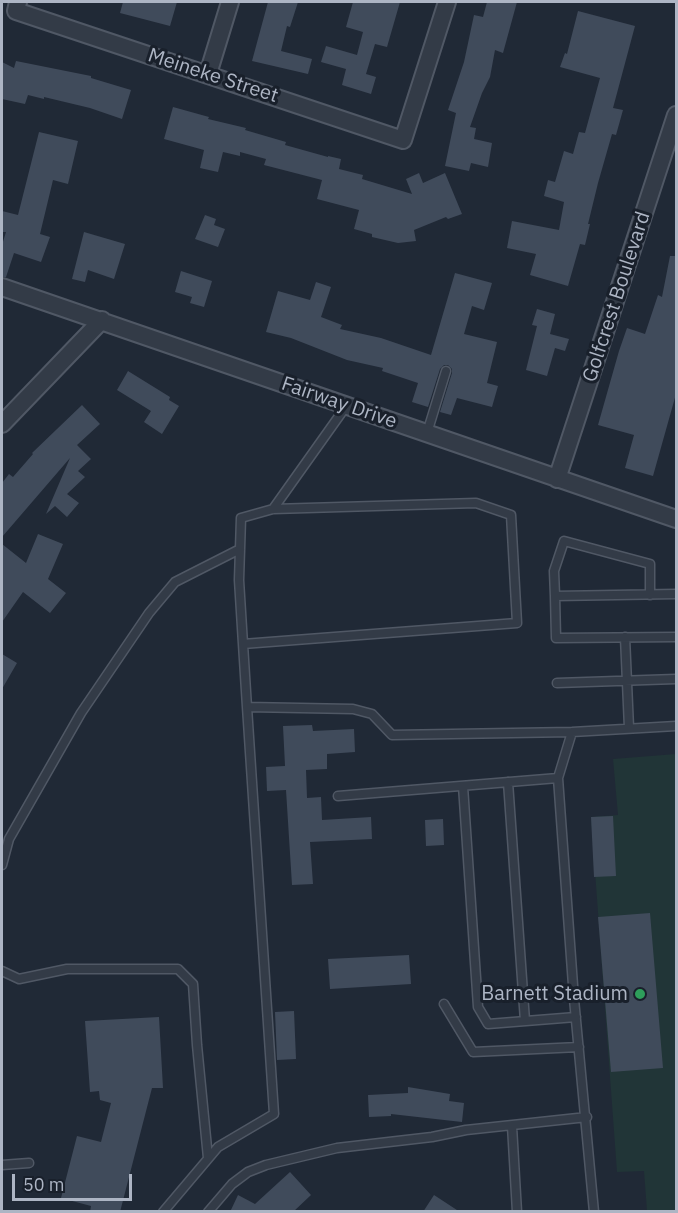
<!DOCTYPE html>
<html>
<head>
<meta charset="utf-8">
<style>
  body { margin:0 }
  #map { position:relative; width:678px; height:1213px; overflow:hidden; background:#202936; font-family:"IBM Plex Sans",sans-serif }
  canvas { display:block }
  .frame { position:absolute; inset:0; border:3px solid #adb5c4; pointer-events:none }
  .scale { position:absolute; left:12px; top:1174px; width:120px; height:27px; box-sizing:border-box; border:3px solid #adb5c4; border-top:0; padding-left:8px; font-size:18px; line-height:21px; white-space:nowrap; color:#adb5c4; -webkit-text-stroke:4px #19202b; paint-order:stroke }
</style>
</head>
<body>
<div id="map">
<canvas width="678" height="1213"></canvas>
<div class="frame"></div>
<div class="scale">50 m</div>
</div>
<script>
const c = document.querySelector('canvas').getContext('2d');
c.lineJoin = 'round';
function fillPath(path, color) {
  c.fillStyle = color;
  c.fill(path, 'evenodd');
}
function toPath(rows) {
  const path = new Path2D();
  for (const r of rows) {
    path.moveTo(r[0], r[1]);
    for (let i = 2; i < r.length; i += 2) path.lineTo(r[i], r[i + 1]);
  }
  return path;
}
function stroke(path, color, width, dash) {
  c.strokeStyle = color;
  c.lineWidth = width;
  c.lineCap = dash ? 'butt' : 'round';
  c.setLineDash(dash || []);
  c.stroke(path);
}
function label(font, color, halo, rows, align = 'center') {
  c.font = font + ' "IBM Plex Sans",sans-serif';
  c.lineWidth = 6;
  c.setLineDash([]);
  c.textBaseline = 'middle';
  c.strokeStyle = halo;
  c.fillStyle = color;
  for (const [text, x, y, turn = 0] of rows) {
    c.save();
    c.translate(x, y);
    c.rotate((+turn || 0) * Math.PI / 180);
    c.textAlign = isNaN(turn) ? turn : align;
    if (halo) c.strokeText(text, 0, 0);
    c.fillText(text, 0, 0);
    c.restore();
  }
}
const green = toPath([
  [676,754,676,1211,647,1211,644,1171,617,1172,591,817,618,815,613,759]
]);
const building = toPath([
  [123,2,177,2,170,26,120,13],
  [268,2,298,2,290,27,287,26,281,51,312,59,308,74,252,61],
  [353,2,400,2,387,47,375,44,366,74,376,77,371,94,342,85,346,69,321,62,326,46,357,55,363,32,346,27],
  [487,2,517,2,503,53,495,50,490,77,482,93,470,127,476,128,474,139,492,143,488,167,471,163,469,171,445,166,456,113,448,110,464,62,474,15,483,17],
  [578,11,635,26,613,108,623,110,616,135,612,134,598,183,588,224,590,224,585,245,580,244,568,286,530,275,536,254,507,248,512,221,559,230,564,202,544,196,548,180,555,182,564,151,573,154,579,132,585,133,600,78,560,67,565,53,567,54],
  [16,61,91,76,91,78,131,90,122,119,90,108,44,97,44,99,28,95,25,104,2,99,2,62,14,68],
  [173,107,209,117,208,119,246,128,245,130,286,142,285,145,328,157,328,156,341,159,339,169,363,175,362,179,412,194,406,179,419,173,423,183,445,173,462,214,448,219,446,217,414,230,416,241,398,243,372,237,372,234,354,229,359,210,317,199,322,180,264,165,266,159,240,152,240,156,223,152,218,172,200,168,204,150,164,139],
  [39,132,78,141,68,184,53,180,40,234,50,237,41,262,14,253,6,277,2,277,2,245,6,232,2,232,2,211,18,215],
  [205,215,216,219,214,225,225,229,218,247,195,239],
  [84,232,125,244,114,279,88,270,85,282,72,279],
  [670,256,676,256,676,394,653,476,625,468,634,435,598,425,619,351,627,328,645,334,658,295,662,297],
  [181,271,212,281,204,307,190,303,192,297,175,292],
  [455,273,492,283,484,310,472,306,464,334,497,342,487,383,498,386,492,407,457,398,451,415,440,412,452,373,452,369,448,365,444,365,440,369,428,407,412,402,418,383,382,371,383,368,347,360,291,338,266,332,278,291,310,300,316,282,331,287,321,317,342,325,340,329,381,338,431,355],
  [537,309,555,314,550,334,569,339,565,351,555,348,547,376,526,370,537,326,532,325],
  [128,371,170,397,169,400,179,406,162,434,144,422,151,411,117,390],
  [82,405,100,424,77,445,91,459,78,471,85,477,67,494,79,503,67,517,55,506,46,514,70,458,2,537,2,483,9,474,13,477,33,454,32,453],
  [38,534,63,544,48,579,66,593,50,613,23,592,2,622,2,544,26,563],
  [2,654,17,663,2,689],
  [312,725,313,731,354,729,355,752,327,754,327,769,306,770,307,798,321,797,322,820,371,817,372,839,310,842,313,884,292,885,286,790,267,791,266,767,285,766,283,726],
  [613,816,616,876,594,877,591,817],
  [443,819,444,845,426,846,425,820],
  [650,913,663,1068,611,1072,598,917],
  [409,955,411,984,330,989,328,959],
  [294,1011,296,1059,277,1060,275,1012],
  [159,1017,163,1088,152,1088,120,1212,90,1212,91,1206,61,1198,77,1136,101,1142,111,1103,100,1100,99,1091,90,1092,85,1021],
  [408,1087,450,1094,449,1101,464,1103,462,1122,391,1114,391,1116,369,1117,368,1095,408,1093],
  [290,1172,311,1195,293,1212,230,1212,238,1195,255,1204],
  [434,1195,460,1212,423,1212]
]);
const service = toPath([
  [427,433,446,371],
  [273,509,347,405],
  [676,594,555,596,556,638,676,637],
  [555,596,554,571,564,541,650,564,650,595],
  [625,637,629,728],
  [557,683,676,679],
  [247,707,353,709,372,714,392,735,572,732,676,726],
  [572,732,558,778,574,999,594,1212],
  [508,782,525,1021],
  [463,786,478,1007,488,1024,576,1017],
  [338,796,558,778],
  [2,865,9,839,81,713,149,613,175,582,240,549],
  [2,971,19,979,67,969,178,969,193,984,197,1045,208,1158],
  [444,1004,473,1052,579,1047],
  [512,1126,517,1212],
  [2,1165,29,1163],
  [163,1212,218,1147,274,1114,247,707,243,644,239,580,241,518,273,509,476,503,511,515,517,623,243,644],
  [208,1212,232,1184,248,1172,266,1165,337,1148,432,1137,466,1130,587,1117]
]);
const minor = toPath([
  [18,2,16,11,403,140,447,2],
  [208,74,230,2],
  [2,287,676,519],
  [2,424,102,320],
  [557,479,676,115]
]);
const markers = [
  [640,994,6,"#2e9e5b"]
];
const streetNames = [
  ["Meineke Street",213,76,18],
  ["Golfcrest Boulevard",617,297,-72],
  ["Fairway Drive",339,403,19]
];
const poiNames = [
  ["Barnett Stadium",628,994]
];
fillPath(green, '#213537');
fillPath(building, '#404b5b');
stroke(service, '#505865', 11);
stroke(minor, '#505865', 20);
stroke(service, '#333b47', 8);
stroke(minor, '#333b47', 16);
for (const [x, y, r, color] of markers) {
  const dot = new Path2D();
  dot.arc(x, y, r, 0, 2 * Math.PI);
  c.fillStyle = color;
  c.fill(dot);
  stroke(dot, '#19202b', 2);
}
label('20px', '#adb5c4', '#19202b', streetNames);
label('20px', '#adb5c4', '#19202b', poiNames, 'right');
</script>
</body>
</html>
